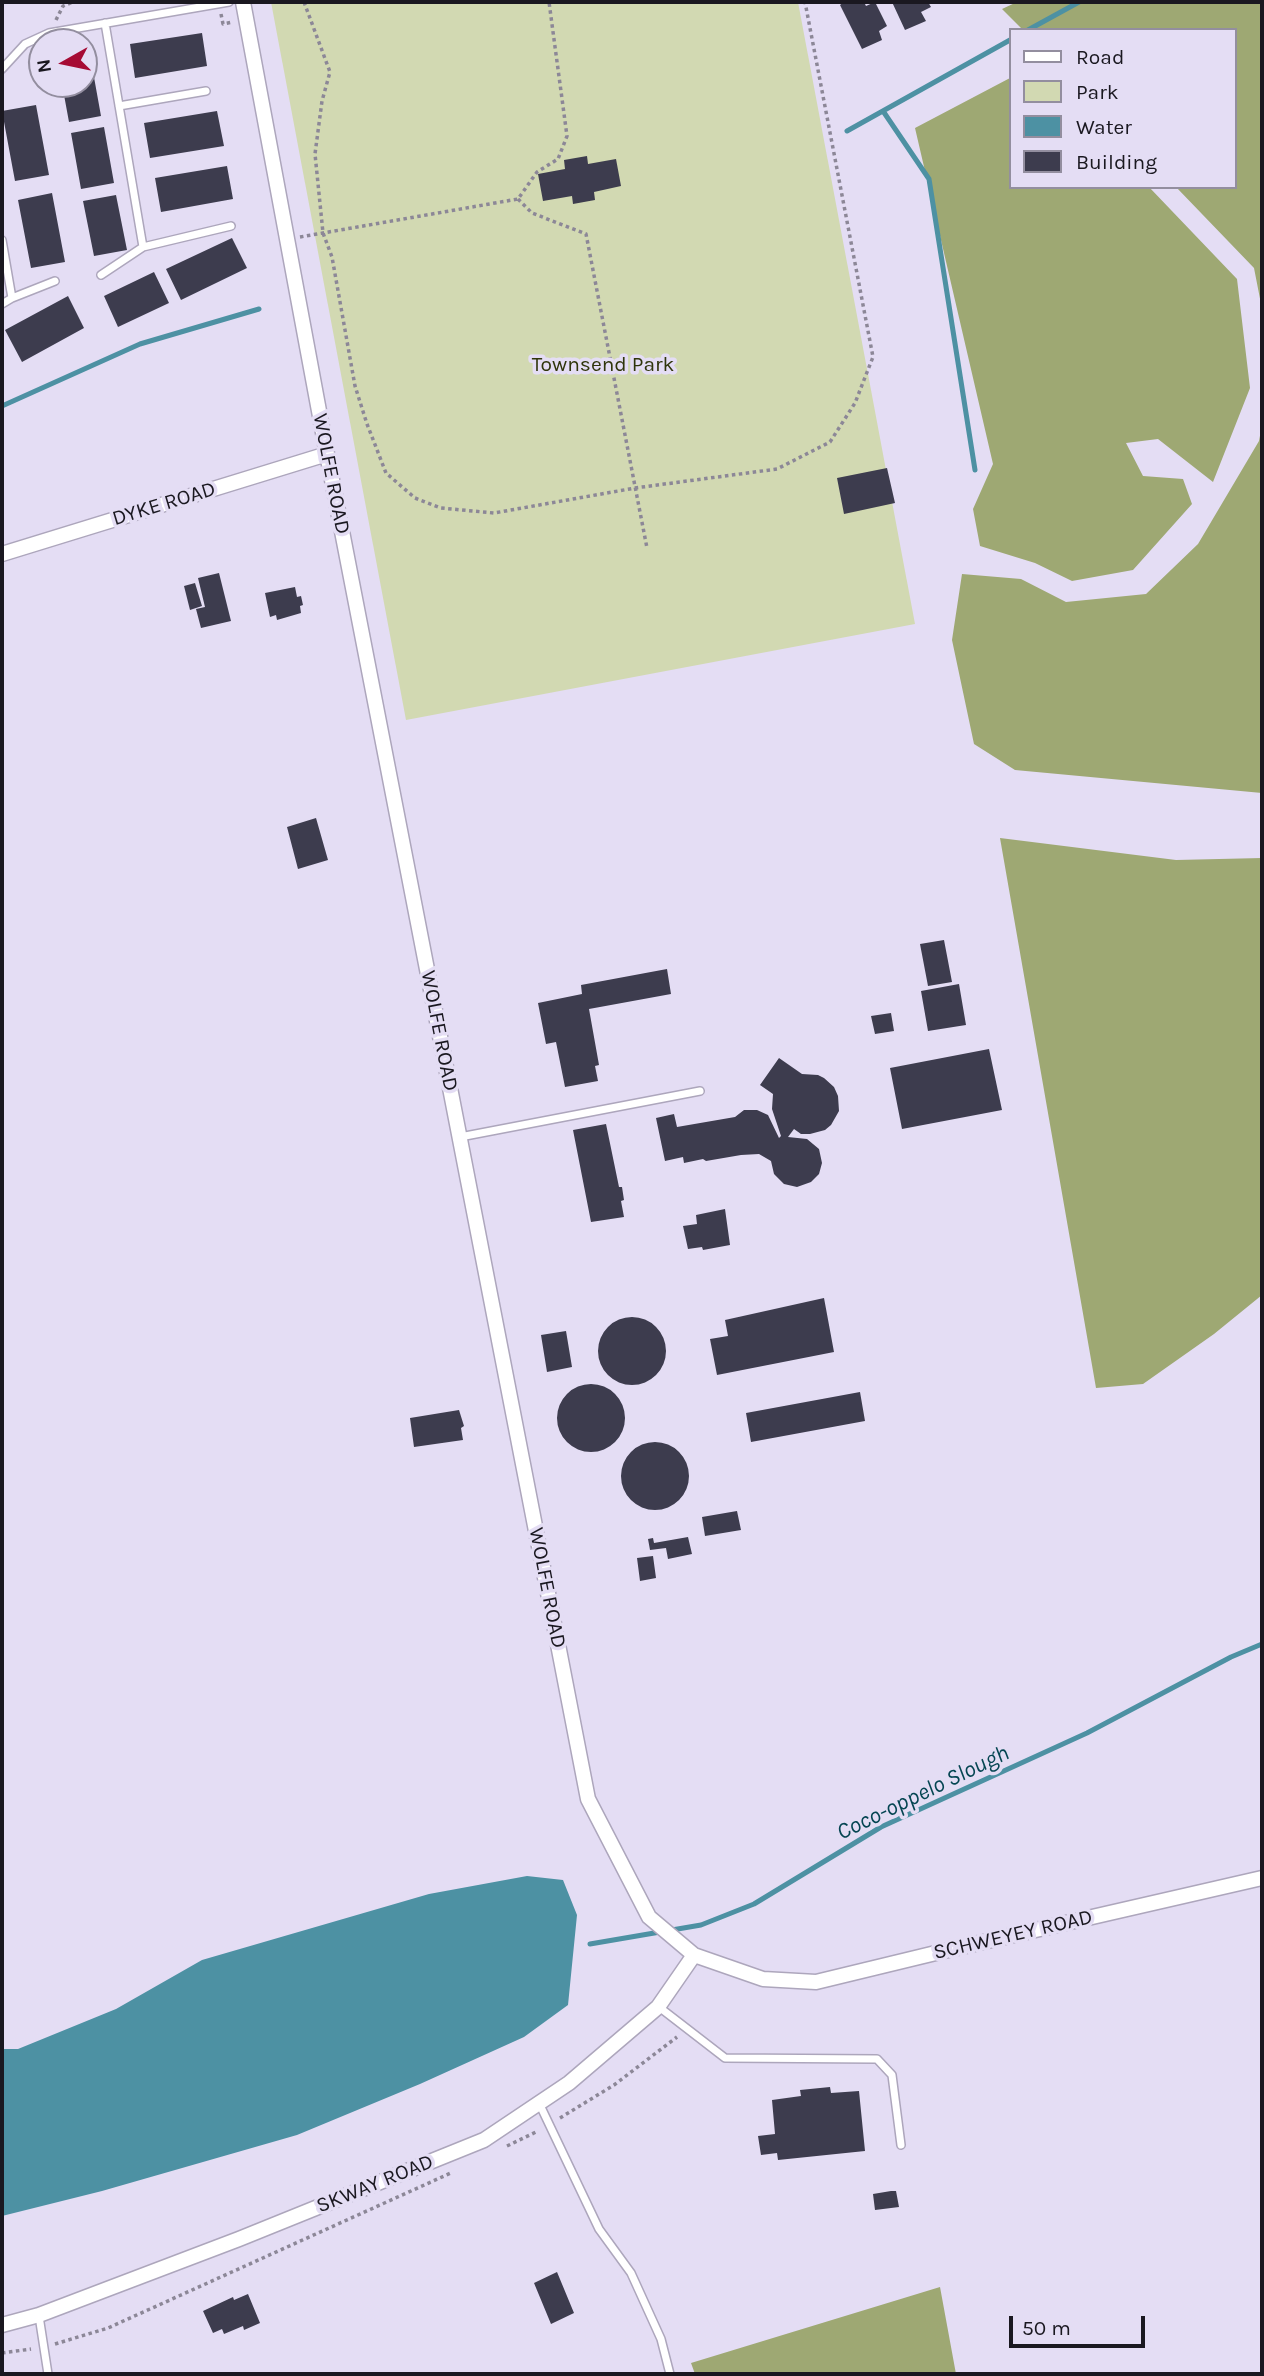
<!DOCTYPE html>
<html>
<head>
<meta charset="utf-8">
<style>
  body { margin:0 }
  #map { position:relative; width:1264px; height:2376px; overflow:hidden; background:#e4ddf4; font-family:Karla,sans-serif }
  canvas { display:block }
  .frame { position:absolute; inset:0; border:4px solid #1a1820; pointer-events:none }
  .legend { position:absolute; left:1009px; top:28px; width:228px; height:161px; box-sizing:border-box; background:#e4ddf4; border:2px solid #938e9f; margin:0; padding:9px 12px; list-style:none; font-size:21px; color:#1a1820 }
  .legend li { display:flex; align-items:center; gap:14px; height:35px }
  .legend b { width:35px; border:2px solid #938e9f }
  .north { position:absolute; left:28px; top:28px; width:70px; height:70px; box-sizing:border-box; background:#e4ddf4; border:2px solid #938e9f; border-radius:50%; rotate:261deg; font-size:19px; font-weight:700; line-height:28px; text-align:center; color:#1a1820 }
  .north::after { content:''; display:block; margin:auto; width:24px; height:32px; background:#a60b34; clip-path:polygon(50% 0,100% 100%,50% 72%,0 100%) }
  .scale { position:absolute; left:1009px; top:2316px; width:136px; height:32px; box-sizing:border-box; border:4px solid #1a1820; border-top:0; padding-left:9px; font-size:21px; line-height:24px; white-space:nowrap; color:#1a1820; -webkit-text-stroke:5px #e4ddf4; paint-order:stroke }
</style>
</head>
<body>
<div id="map">
<canvas width="1264" height="2376"></canvas>
<div class="frame"></div>
<ul class="legend">
<li><b style="height:9px;background:#fff"></b>Road</li>
<li><b style="height:19px;background:#d2d9b2"></b>Park</li>
<li><b style="height:19px;background:#4d91a3"></b>Water</li>
<li><b style="height:19px;background:#3d3c4e"></b>Building</li>
</ul>
<div class="north">N</div>
<div class="scale">50 m</div>
</div>
<script>
const c = document.querySelector('canvas').getContext('2d');
c.lineJoin = 'round';
function fillPath(path, color) {
  c.fillStyle = color;
  c.fill(path, 'evenodd');
}
function toPath(rows) {
  const path = new Path2D();
  for (const r of rows) {
    if (r.length === 3) {
      path.moveTo(r[0] + r[2], r[1]);
      path.arc(r[0], r[1], r[2], 0, 2 * Math.PI);
      continue;
    }
    path.moveTo(r[0], r[1]);
    for (let i = 2; i < r.length; i += 2) path.lineTo(r[i], r[i + 1]);
  }
  return path;
}
function stroke(path, color, width, dash) {
  c.strokeStyle = color;
  c.lineWidth = width;
  c.lineCap = dash ? 'butt' : 'round';
  c.setLineDash(dash || []);
  c.stroke(path);
}
function label(font, color, halo, rows, align = 'center') {
  c.font = font + ' Karla,sans-serif';
  c.lineWidth = 7;
  c.setLineDash([]);
  c.textBaseline = 'middle';
  c.strokeStyle = halo;
  c.fillStyle = color;
  for (const [text, x, y, turn = 0] of rows) {
    c.save();
    c.translate(x, y);
    c.rotate((+turn || 0) * Math.PI / 180);
    c.textAlign = isNaN(turn) ? turn : align;
    if (halo) c.strokeText(text, 0, 0);
    c.fillText(text, 0, 0);
    c.restore();
  }
}
const green = toPath([
  [271,2,798,2,915,624,406,720]
]);
const forest = toPath([
  [1017,2,1262,2,1262,309,1254,268,1176,187,1234,187,1234,30,1023,30,1002,9],
  [1010,78,1010,187,1149,187,1237,279,1250,388,1213,482,1158,439,1126,443,1143,476,1183,479,1192,504,1133,570,1072,581,1035,563,980,546,973,509,993,464,915,128],
  [1262,425,1262,793,1015,770,974,744,952,640,962,574,1021,579,1066,602,1146,594,1198,544,1259,441],
  [1000,838,1176,860,1262,858,1262,1295,1214,1334,1143,1384,1096,1388],
  [940,2287,956,2374,695,2374,691,2363]
]);
const water = toPath([
  [527,1876,563,1880,577,1915,568,2005,524,2037,420,2084,297,2135,102,2191,2,2216,2,2049,18,2049,116,2009,202,1960,429,1894]
]);
const stream = toPath([
  [1028,30,1079,2],
  [883,111,929,179,975,470],
  [847,131,1010,40],
  [2,406,140,344,259,309],
  [590,1944,701,1925,754,1904,881,1827,1087,1733,1231,1657,1262,1644]
]);
const building = toPath([
  [844,2,864,2,866,6,875,2,887,26,879,31,882,40,862,49,840,5],
  [892,2,928,2,931,7,921,12,926,21,905,30],
  [202,33,207,66,135,78,130,44],
  [88,44,101,116,69,122,62,84,84,84,84,45],
  [36,105,49,175,15,181,2,111],
  [217,111,224,146,150,158,144,123],
  [104,127,114,183,81,189,71,133],
  [587,156,588,164,616,159,621,186,594,192,595,200,573,204,572,196,543,201,538,174,565,169,564,160],
  [227,166,233,199,161,212,155,178],
  [52,193,65,262,31,268,18,200],
  [116,195,127,250,94,256,83,201],
  [232,238,247,268,181,300,166,269],
  [154,272,169,303,118,327,104,296],
  [68,296,84,328,22,362,5,330],
  [887,468,895,503,844,514,837,478],
  [219,573,231,621,201,628,196,609,205,607,198,578],
  [195,583,202,606,190,610,184,586],
  [295,587,297,597,301,596,303,605,300,606,301,613,277,620,276,615,270,617,265,593],
  [316,818,328,860,298,869,287,827],
  [944,940,952,982,928,986,920,944],
  [667,969,671,994,589,1009,599,1065,595,1066,598,1081,565,1087,556,1042,546,1044,538,1003,582,994,581,985],
  [959,984,966,1025,928,1031,921,991],
  [891,1013,894,1031,875,1034,871,1016],
  [989,1049,1002,1110,902,1129,890,1068],
  [779,1058,802,1074,818,1075,824,1078,834,1087,838,1096,839,1111,831,1125,825,1130,810,1134,801,1134,794,1129,788,1137,807,1139,819,1149,822,1163,819,1174,811,1182,797,1187,784,1184,774,1174,771,1161,759,1154,741,1155,706,1161,703,1159,684,1163,683,1157,665,1161,656,1118,674,1114,677,1127,735,1117,744,1110,757,1110,768,1115,779,1138,781,1136,772,1109,773,1094,760,1085],
  [606,1124,619,1187,622,1187,624,1200,621,1201,624,1217,591,1222,573,1130],
  [725,1209,730,1245,703,1250,702,1247,688,1249,683,1226,697,1224,696,1215],
  [824,1298,834,1352,717,1375,710,1339,728,1336,725,1320],
  [632,1351,34],
  [566,1331,572,1367,547,1372,541,1335],
  [591,1418,34],
  [860,1392,865,1421,751,1442,746,1413],
  [459,1410,464,1426,461,1428,463,1440,414,1447,410,1418],
  [655,1476,34],
  [737,1511,741,1530,705,1536,702,1517],
  [688,1537,692,1554,668,1559,666,1548,650,1550,648,1539,653,1538,654,1543],
  [653,1556,656,1578,640,1581,637,1558],
  [830,2087,831,2093,859,2091,865,2151,778,2160,777,2153,761,2155,758,2136,775,2134,772,2100,801,2096,800,2090],
  [891,2191,896,2191,899,2207,875,2210,873,2194],
  [557,2272,574,2313,551,2324,534,2283],
  [248,2294,260,2323,244,2330,243,2326,224,2334,222,2329,213,2333,203,2311,233,2297,234,2300]
]);
const path = toPath([
  [304,2,330,72,322,101,315,154,323,233,332,257,355,386,367,424,386,473,415,498,441,508,494,513,635,488,777,469,830,442,855,403,873,357,805,2],
  [221,14,223,24,233,22],
  [56,20,63,6,73,2],
  [518,199,532,213,586,234,647,548],
  [300,237,518,199,537,172,558,159,567,136,549,2],
  [560,2118,614,2085,677,2037],
  [507,2146,538,2131],
  [55,2344,108,2328,453,2172],
  [2,2353,31,2349]
]);
const service = toPath([
  [2,69,25,44,49,33,229,2],
  [119,106,206,91],
  [2,240,12,298,2,304],
  [143,247,231,226],
  [101,275,143,247,105,23],
  [12,298,55,281],
  [460,1137,700,1091],
  [659,2007,725,2058,877,2059,892,2075,901,2145],
  [539,2103,599,2229,631,2273,661,2339,670,2374],
  [39,2316,48,2374]
]);
const minor = toPath([
  [243,2,327,454,588,1799,649,1917,694,1955,763,1979,816,1982,944,1951,1262,1878],
  [2,554,327,454],
  [2,2325,39,2315,239,2239,484,2140,569,2083,658,2007,694,1955]
]);
const parkNames = [
  ["Townsend Park",603,365]
];
const streetNames = [
  ["WOLFE ROAD",331,474,79],
  ["DYKE ROAD",164,504,-17],
  ["WOLFE ROAD",439,1031,79],
  ["WOLFE ROAD",547,1588,79],
  ["SCHWEYEY ROAD",1013,1935,-13],
  ["SKWAY ROAD",375,2184,-22]
];
const waterNames = [
  ["Coco-oppelo Slough",923,1793,-26]
];
fillPath(green, '#d2d9b2');
fillPath(forest, '#9ea873');
fillPath(water, '#4d91a3');
stroke(stream, '#4d91a3', 5);
fillPath(building, '#3d3c4e');
stroke(service, '#ada6bc', 10);
stroke(minor, '#ada6bc', 17);
stroke(path, '#8c8797', 3.5, [3.5, 3.5]);
stroke(service, '#fff', 7);
stroke(minor, '#fff', 14);
label('21px', '#2f350a', '#e4ddf4', parkNames);
label('21px', '#1a1820', '#e4ddf4', streetNames);
label('italic 23px', '#054552', '#e4ddf4', waterNames);
</script>
</body>
</html>
